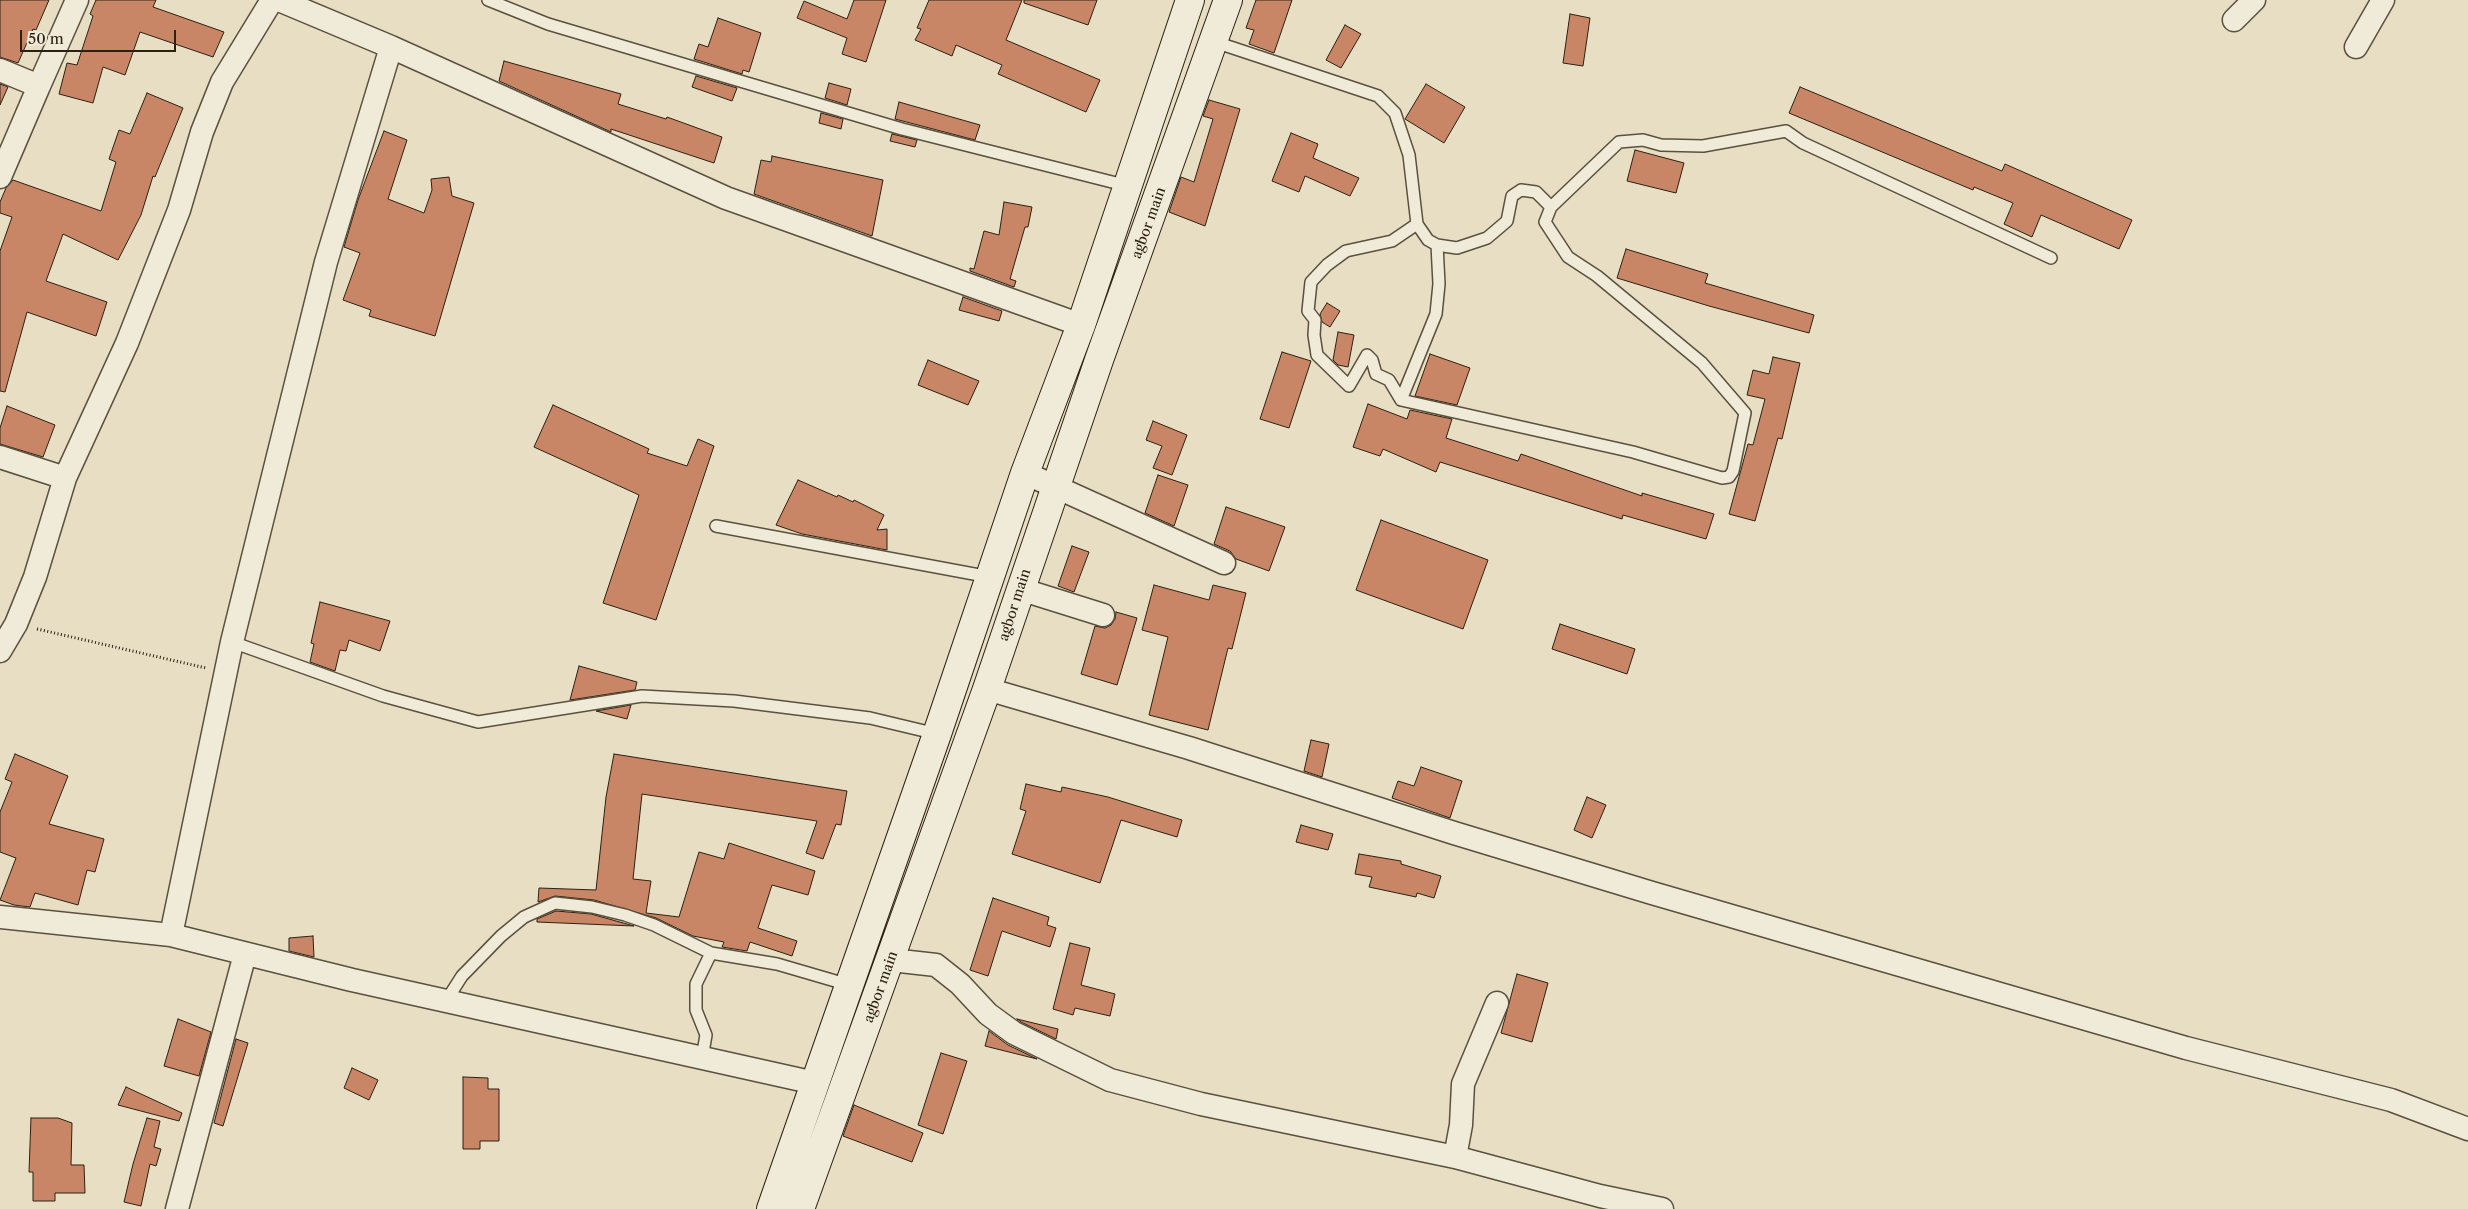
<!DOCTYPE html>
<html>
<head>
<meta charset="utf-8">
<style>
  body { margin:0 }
  #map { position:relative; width:2468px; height:1209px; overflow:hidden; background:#e8dec3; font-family:"Libre Caslon Text",serif }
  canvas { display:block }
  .scale { position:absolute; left:20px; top:30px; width:156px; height:22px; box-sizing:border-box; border:2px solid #2c2012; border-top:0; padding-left:6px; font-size:15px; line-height:18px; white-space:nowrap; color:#2c2012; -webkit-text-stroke:4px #f0ead8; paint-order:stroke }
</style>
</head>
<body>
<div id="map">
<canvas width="2468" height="1209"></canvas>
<div class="scale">50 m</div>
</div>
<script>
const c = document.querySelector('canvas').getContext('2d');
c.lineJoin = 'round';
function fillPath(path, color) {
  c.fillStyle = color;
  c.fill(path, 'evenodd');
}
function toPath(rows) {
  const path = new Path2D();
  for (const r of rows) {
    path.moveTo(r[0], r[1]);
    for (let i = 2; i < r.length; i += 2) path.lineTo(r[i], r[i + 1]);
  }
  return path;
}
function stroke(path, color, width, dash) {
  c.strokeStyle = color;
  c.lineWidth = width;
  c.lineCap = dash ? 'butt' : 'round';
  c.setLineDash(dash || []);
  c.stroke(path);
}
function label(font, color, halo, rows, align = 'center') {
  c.font = font + ' "Libre Caslon Text",serif';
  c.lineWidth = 4;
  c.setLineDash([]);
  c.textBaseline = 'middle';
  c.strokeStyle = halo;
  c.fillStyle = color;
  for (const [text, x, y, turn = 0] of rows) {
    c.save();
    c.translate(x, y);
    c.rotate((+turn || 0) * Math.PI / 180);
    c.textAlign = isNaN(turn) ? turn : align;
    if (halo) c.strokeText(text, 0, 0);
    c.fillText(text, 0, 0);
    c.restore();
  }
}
const building = toPath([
  [0,0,49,0,36,30,33,29,18,63,0,57,0,0],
  [96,0,156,0,153,7,224,32,213,57,140,32,125,75,103,67,93,103,59,94,67,63,77,65,93,16,90,14,96,0],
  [854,0,886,0,866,62,842,54,847,38,797,18,804,1,847,19,854,0],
  [929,0,1022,0,1006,40,1100,80,1086,112,998,74,1002,65,956,45,952,56,915,40,921,29,917,28,929,0],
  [1024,0,1097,0,1088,25,1024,3,1024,0],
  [1256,0,1292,0,1274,53,1249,44,1254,30,1246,28,1256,0],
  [1570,14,1590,18,1583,66,1563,63,1570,14],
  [718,18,761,33,749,72,743,70,742,74,694,59,699,44,708,47,718,18],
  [1345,25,1361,34,1341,68,1326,60,1345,25],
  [504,61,621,94,618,104,666,119,667,117,722,137,714,163,611,129,611,132,499,81,504,61],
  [696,76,737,88,732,101,692,87,696,76],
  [829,83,851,89,847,105,825,98,829,83],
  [0,84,8,87,0,105,0,84],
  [1426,84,1465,107,1444,143,1405,119,1426,84],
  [1800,87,2002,171,2005,164,2132,220,2119,249,2041,215,2032,237,2004,224,2013,203,1974,187,1973,190,1789,113,1800,87],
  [147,93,183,108,155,177,153,176,141,215,118,260,63,234,46,281,107,302,96,336,27,312,5,392,0,391,0,251,12,217,0,213,0,202,6,188,13,180,101,211,116,162,109,159,119,130,130,134,147,93],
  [1209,100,1240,109,1205,226,1169,212,1181,177,1194,182,1213,119,1203,116,1209,100],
  [899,102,980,125,975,140,895,119,899,102],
  [821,113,843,119,841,129,819,123,821,113],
  [384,131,407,140,388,199,424,213,432,190,431,179,449,177,452,196,474,203,435,336,369,316,371,310,343,300,360,253,344,247,358,200,384,131],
  [1291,133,1318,144,1313,158,1359,178,1350,196,1305,176,1299,192,1272,181,1291,133],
  [892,134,917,140,915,147,890,141,892,134],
  [1635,150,1684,163,1676,193,1627,181,1635,150],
  [772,156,883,180,872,236,754,194,761,160,771,162,772,156],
  [1004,202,1032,207,1028,227,1025,227,1010,279,1016,281,1014,287,970,271,970,268,974,269,984,231,999,235,1004,202],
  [1626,249,1708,274,1705,283,1814,315,1809,333,1709,306,1617,278,1626,249],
  [963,297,1002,311,999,321,959,310,963,297],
  [1327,303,1340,311,1330,327,1322,322,1320,314,1327,303],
  [1338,332,1354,335,1348,367,1338,365,1333,360,1338,332],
  [1282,352,1311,361,1289,428,1260,419,1282,352],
  [1430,354,1470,368,1457,405,1415,396,1430,354],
  [1773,357,1800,363,1782,439,1778,438,1755,521,1729,514,1748,444,1753,445,1765,399,1747,395,1753,370,1769,374,1773,357],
  [928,360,979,381,968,405,918,385,928,360],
  [1368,404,1407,419,1410,410,1452,419,1446,438,1518,461,1521,454,1642,496,1642,493,1714,514,1706,539,1623,515,1622,519,1440,462,1436,472,1383,449,1380,456,1353,447,1368,404],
  [553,405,649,449,647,453,687,466,698,439,714,446,656,620,603,603,639,495,534,447,553,405],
  [7,406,55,425,43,457,0,444,0,428,7,406],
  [1153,421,1187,435,1172,475,1153,468,1162,446,1146,440,1153,421],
  [1158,475,1188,485,1174,526,1145,513,1158,475],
  [798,480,837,497,838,495,853,502,854,500,884,515,877,530,887,529,887,550,802,534,776,525,798,480],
  [1226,507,1285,527,1269,571,1236,559,1230,551,1214,544,1226,507],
  [1381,520,1488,560,1463,629,1356,590,1381,520],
  [1072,546,1089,552,1074,592,1058,586,1072,546],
  [1154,585,1209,600,1213,585,1246,593,1232,649,1228,648,1208,730,1149,715,1168,637,1142,630,1154,585],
  [320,602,390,621,380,651,349,640,346,651,340,650,335,671,310,662,314,644,311,643,320,602],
  [1116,612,1137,618,1117,685,1081,674,1095,626,1105,628,1111,625,1115,619,1116,612],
  [1560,624,1635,649,1627,674,1552,649,1560,624],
  [579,666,637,682,635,690,570,700,579,666],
  [631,705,627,719,596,711,631,705],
  [1311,740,1329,744,1322,777,1304,771,1311,740],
  [15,754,68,776,49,824,104,839,95,872,87,870,78,905,35,893,30,907,14,905,0,900,16,858,0,852,0,812,12,782,5,779,15,754],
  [614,754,847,791,841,825,836,824,823,859,806,853,817,821,642,794,633,879,651,881,646,913,679,917,699,852,724,859,729,843,815,871,808,895,772,885,758,928,797,941,792,956,750,942,747,951,722,947,724,942,693,936,656,918,594,900,555,896,538,902,539,888,596,890,606,797,614,754],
  [1421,767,1462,781,1450,818,1392,798,1398,781,1414,786,1421,767],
  [1026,784,1061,792,1062,787,1108,797,1182,820,1177,837,1121,820,1100,883,1012,854,1026,811,1020,809,1026,784],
  [1587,797,1606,805,1592,838,1574,830,1587,797],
  [1301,825,1333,834,1328,850,1296,842,1301,825],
  [1359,854,1401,861,1401,864,1441,876,1434,898,1417,893,1416,897,1369,887,1372,877,1355,874,1359,854],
  [993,898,1049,917,1047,925,1056,928,1050,947,1002,931,988,976,970,970,993,898],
  [556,911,591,914,634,926,537,922,537,919,556,911],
  [313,936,314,957,289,951,289,938,313,936],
  [1070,943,1090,948,1081,985,1115,994,1110,1016,1075,1008,1073,1015,1053,1009,1070,943],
  [1517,974,1548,983,1532,1042,1501,1033,1517,974],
  [178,1019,211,1032,199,1076,164,1066,178,1019],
  [1017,1019,1058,1029,1056,1039,1021,1022,1017,1019],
  [989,1031,1008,1045,1037,1059,985,1046,989,1031],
  [236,1039,248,1043,223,1126,214,1123,236,1039],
  [941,1053,967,1061,943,1134,918,1125,941,1053],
  [352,1068,378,1080,369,1100,344,1088,352,1068],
  [463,1077,488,1078,488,1089,499,1089,499,1141,480,1141,480,1149,463,1149,463,1077],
  [126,1087,182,1113,179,1121,118,1105,126,1087],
  [854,1105,923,1133,912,1162,843,1136,854,1105],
  [31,1118,58,1118,72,1123,71,1165,84,1165,85,1193,55,1193,55,1201,33,1201,33,1172,29,1172,31,1118],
  [147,1118,160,1121,154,1147,161,1149,156,1166,150,1164,141,1206,124,1202,133,1164,147,1118]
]);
const path = toPath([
  [37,629,206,668]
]);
const lane = toPath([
  [488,0,548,24,902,129,1128,186],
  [1212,41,1378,96,1395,113,1409,155,1417,224,1428,240,1437,245,1457,248,1487,238,1507,221,1512,196,1521,190,1536,192,1551,207,1545,222,1568,257,1597,276,1702,363,1745,413,1733,471,1729,477,1722,478,1633,452,1401,400,1389,380,1376,374,1372,360,1367,355,1349,386,1317,355,1314,335,1315,320,1308,311,1311,282,1327,265,1346,251,1392,241,1417,224],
  [1551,207,1619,142,1643,140,1661,145,1703,146,1786,131,1803,143,2051,258],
  [1401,400,1436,314,1439,284,1437,245],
  [716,526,990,577],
  [232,642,383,696,478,722,642,696,734,701,870,718,937,734],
  [446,1001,462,976,501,936,524,917,555,903,592,907,625,915,654,925,711,953],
  [702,1058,706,1035,696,1010,696,984,711,953,777,964,849,985]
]);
const street = toPath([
  [279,0,391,47,726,198,1081,325],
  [2234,20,2254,0],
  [2356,47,2383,0],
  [0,70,39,86,77,0],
  [0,177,39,86],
  [0,457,65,478],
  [1025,473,1224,563],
  [1020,589,1103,615],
  [0,651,16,624,35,577,65,478,127,343,179,210,202,132,222,82,272,0],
  [987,689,1189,748,1454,833,1652,893,2186,1048,2391,1100,2468,1129],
  [0,917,171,935,352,980,815,1083],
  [171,935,232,642,326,262,391,47],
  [891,960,936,965,960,984,988,1014,1014,1033,1110,1080,1201,1104,1455,1157,1600,1196,1662,1209],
  [1455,1157,1461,1125,1463,1084,1497,1003],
  [177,1209,245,954]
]);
const secondary = toPath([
  [771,1209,937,734,1025,473,1081,325,1190,0],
  [800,1209,987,689,1099,360,1228,0]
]);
const streetNames = [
  ["agbor main",1149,223,-70],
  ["agbor main",1015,605,-72],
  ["agbor main",881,987,-70]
];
fillPath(building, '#c98666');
stroke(building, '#2c2012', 1);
stroke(lane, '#5b503e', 14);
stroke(street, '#5b503e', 25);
stroke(secondary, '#2c2012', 30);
stroke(path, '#2c2012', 3, [1, 2.5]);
stroke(lane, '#f0ead8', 11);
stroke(street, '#f0ead8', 22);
stroke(secondary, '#f0ead8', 28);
label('14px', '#2c2012', '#f0ead8', streetNames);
</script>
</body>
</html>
